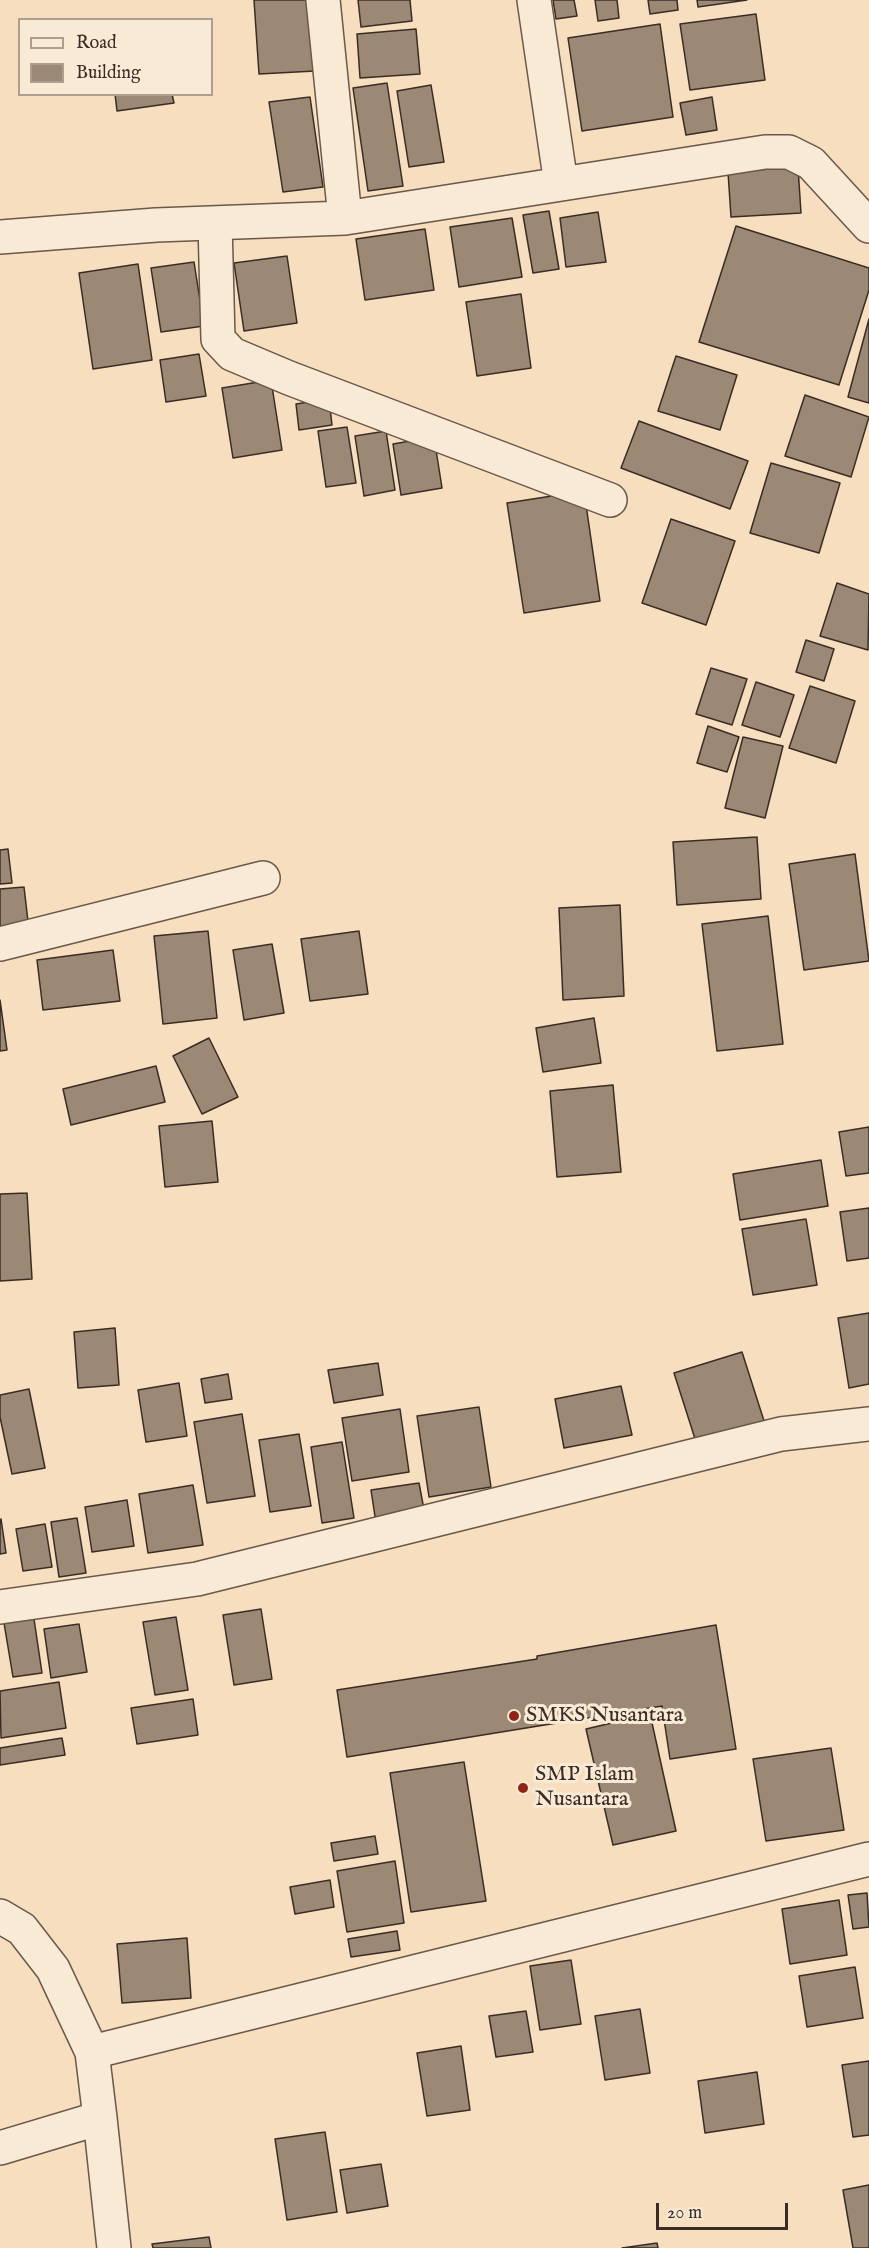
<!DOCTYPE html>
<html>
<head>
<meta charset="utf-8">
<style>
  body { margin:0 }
  #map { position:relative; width:869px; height:2248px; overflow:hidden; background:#f6debe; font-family:"IM FELL English",serif }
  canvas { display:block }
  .legend { position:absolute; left:18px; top:18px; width:195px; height:78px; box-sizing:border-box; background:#f9ead5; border:2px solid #ad9e8f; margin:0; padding:8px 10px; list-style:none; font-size:18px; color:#3a2c25 }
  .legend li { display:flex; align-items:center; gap:12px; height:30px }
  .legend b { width:30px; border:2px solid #ad9e8f }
  .scale { position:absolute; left:656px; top:2203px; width:132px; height:27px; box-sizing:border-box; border:3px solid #3a2c25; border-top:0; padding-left:8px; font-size:18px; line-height:21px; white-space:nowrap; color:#3a2c25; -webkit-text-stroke:4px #f9ead5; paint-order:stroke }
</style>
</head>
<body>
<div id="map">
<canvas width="869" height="2248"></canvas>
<ul class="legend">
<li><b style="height:8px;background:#f9ead5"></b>Road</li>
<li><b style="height:16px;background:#9c8975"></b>Building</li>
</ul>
<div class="scale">20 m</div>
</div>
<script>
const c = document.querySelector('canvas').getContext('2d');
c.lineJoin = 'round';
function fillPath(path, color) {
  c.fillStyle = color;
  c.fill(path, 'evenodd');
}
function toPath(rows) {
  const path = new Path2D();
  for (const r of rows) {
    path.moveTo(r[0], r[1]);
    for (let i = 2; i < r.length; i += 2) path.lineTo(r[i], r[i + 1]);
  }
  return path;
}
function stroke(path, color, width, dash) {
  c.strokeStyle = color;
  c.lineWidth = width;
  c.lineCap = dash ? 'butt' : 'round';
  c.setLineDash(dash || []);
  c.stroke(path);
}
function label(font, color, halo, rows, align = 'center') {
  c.font = font + ' "IM FELL English",serif';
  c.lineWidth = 6;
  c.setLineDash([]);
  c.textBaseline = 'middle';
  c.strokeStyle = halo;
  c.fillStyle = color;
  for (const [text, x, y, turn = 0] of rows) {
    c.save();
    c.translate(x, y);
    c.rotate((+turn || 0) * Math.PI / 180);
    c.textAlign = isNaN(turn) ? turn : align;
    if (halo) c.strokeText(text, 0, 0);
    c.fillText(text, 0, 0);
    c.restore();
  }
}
const building = toPath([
  [254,0,310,0,315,71,259,74,254,0],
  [358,0,410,0,412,21,361,27,358,0],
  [553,0,574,0,577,16,556,19,553,0],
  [595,0,617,0,619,18,598,21,595,0],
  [648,0,677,0,678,10,650,14,648,0],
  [697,0,747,0,698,7,697,0],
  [756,14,765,80,690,90,680,24,756,14],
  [660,24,673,117,582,131,568,38,660,24],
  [416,29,420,74,360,78,357,34,416,29],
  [387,83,403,186,368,191,353,88,387,83],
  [431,85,444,162,409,167,397,91,431,85],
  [115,94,172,94,174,103,117,111,115,94],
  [310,97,323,187,283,192,269,102,310,97],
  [712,97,717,130,686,135,680,103,712,97],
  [798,167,801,213,731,217,728,172,798,167],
  [549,211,559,269,533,273,523,215,549,211],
  [598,212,606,262,566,267,560,218,598,212],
  [512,218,522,277,459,287,450,227,512,218],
  [736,226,869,268,869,290,839,385,699,342,736,226],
  [425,229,434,290,365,300,356,239,425,229],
  [287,256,297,323,244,331,234,263,287,256],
  [194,262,204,326,161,332,151,268,194,262],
  [138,264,152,360,93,369,79,273,138,264],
  [521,294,531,368,477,376,466,302,521,294],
  [869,319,869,403,848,397,869,319],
  [199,354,206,396,166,402,160,360,199,354],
  [676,356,737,375,720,430,658,411,676,356],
  [271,380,282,450,233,458,222,388,271,380],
  [805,395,869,417,851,477,785,456,805,395],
  [329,399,332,425,299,430,296,404,329,399],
  [639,421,748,461,730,509,621,468,639,421],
  [347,427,356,483,326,487,318,431,347,427],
  [386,431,395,490,364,496,355,436,386,431],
  [434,437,442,488,401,495,393,444,434,437],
  [771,463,840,483,819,553,750,533,771,463],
  [584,491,600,601,524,613,507,503,584,491],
  [671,519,735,541,706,625,642,603,671,519],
  [837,583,869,594,868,650,820,636,837,583],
  [806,640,834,649,824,681,796,672,806,640],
  [711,668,747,679,732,725,696,714,711,668],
  [756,682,794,695,780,737,742,725,756,682],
  [810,686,855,701,836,763,789,748,810,686],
  [708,726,739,737,727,772,697,763,708,726],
  [743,737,783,746,765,818,725,808,743,737],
  [757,837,761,899,677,905,673,842,757,837],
  [8,849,12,883,0,884,0,850,8,849],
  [855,854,869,961,804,970,789,864,855,854],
  [24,887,29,930,0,933,0,889,24,887],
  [620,905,624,996,563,1000,559,908,620,905],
  [768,916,783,1044,717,1051,702,924,768,916],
  [208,931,217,1018,163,1024,154,936,208,931],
  [359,931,368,994,310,1001,301,939,359,931],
  [272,944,284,1013,244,1020,233,950,272,944],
  [113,950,120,1001,43,1010,37,960,113,950],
  [0,1000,7,1050,0,1051,0,1000],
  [594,1018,601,1063,543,1072,536,1028,594,1018],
  [209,1038,238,1097,202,1114,173,1056,209,1038],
  [156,1066,165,1102,71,1125,63,1089,156,1066],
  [613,1085,621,1172,557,1177,550,1091,613,1085],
  [212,1121,218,1182,165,1187,159,1126,212,1121],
  [869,1127,869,1173,846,1176,839,1132,869,1127],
  [821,1160,828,1206,740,1220,733,1174,821,1160],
  [27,1193,32,1279,0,1281,0,1194,27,1193],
  [869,1208,869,1258,847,1261,840,1212,869,1208],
  [806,1219,817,1285,753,1295,742,1229,806,1219],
  [869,1313,869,1384,849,1388,838,1318,869,1313],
  [115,1328,119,1385,78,1388,74,1332,115,1328],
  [742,1352,765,1424,697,1445,674,1373,742,1352],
  [378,1363,383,1395,334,1403,328,1370,378,1363],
  [228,1374,232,1399,205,1403,201,1379,228,1374],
  [179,1383,187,1436,146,1442,138,1390,179,1383],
  [621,1386,632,1435,564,1448,555,1399,621,1386],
  [29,1389,45,1468,12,1474,0,1417,0,1395,29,1389],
  [479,1407,491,1487,429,1497,417,1416,479,1407],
  [400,1409,409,1472,352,1481,342,1418,400,1409],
  [242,1414,255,1496,207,1503,194,1422,242,1414],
  [299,1434,311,1506,270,1512,259,1440,299,1434],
  [342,1442,354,1518,322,1523,311,1447,342,1442],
  [419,1483,425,1515,376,1523,371,1490,419,1483],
  [193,1485,203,1545,148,1553,139,1494,193,1485],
  [127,1500,134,1546,92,1552,85,1507,127,1500],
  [77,1518,86,1573,59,1577,51,1522,77,1518],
  [1,1519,6,1553,0,1554,0,1520,1,1519],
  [45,1524,52,1567,23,1571,16,1529,45,1524],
  [261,1609,272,1679,234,1685,223,1615,261,1609],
  [176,1617,188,1690,155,1695,143,1622,176,1617],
  [34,1619,42,1673,13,1677,4,1623,34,1619],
  [79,1624,87,1672,51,1678,44,1629,79,1624],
  [716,1625,736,1749,670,1759,662,1706,347,1757,337,1690,537,1659,537,1656,716,1625],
  [59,1682,66,1728,1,1738,0,1691,59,1682],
  [193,1699,198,1735,137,1744,131,1708,193,1699],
  [650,1714,676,1831,613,1845,586,1729,650,1714],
  [62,1738,65,1755,0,1765,0,1748,62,1738],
  [831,1748,844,1830,766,1841,753,1759,831,1748],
  [464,1762,486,1901,411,1912,390,1773,464,1762],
  [375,1836,378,1854,334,1861,331,1843,375,1836],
  [395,1861,404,1923,347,1932,337,1871,395,1861],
  [330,1880,334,1907,295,1914,290,1887,330,1880],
  [867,1893,869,1927,853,1929,848,1895,867,1893],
  [839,1900,847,1955,790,1964,782,1909,839,1900],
  [397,1931,400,1950,351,1957,348,1939,397,1931],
  [187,1938,191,1998,122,2003,117,1944,187,1938],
  [571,1960,581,2024,540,2030,530,1966,571,1960],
  [855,1967,863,2018,807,2027,799,1976,855,1967],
  [640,2009,650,2073,605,2080,595,2016,640,2009],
  [526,2011,533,2052,496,2057,489,2016,526,2011],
  [461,2046,470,2110,427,2116,417,2053,461,2046],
  [869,2061,869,2135,853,2137,842,2065,869,2061],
  [757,2072,764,2124,705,2133,698,2081,757,2072],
  [325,2132,337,2212,287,2220,275,2139,325,2132],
  [381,2164,388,2206,347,2213,340,2170,381,2164],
  [869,2185,869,2248,853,2248,843,2190,869,2185],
  [209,2237,211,2248,153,2248,152,2244,209,2237],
  [657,2243,658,2248,622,2248,657,2243]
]);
const minor = toPath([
  [323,0,345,218],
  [534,0,561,184],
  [215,223,218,339,232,354,289,378,610,500],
  [0,237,156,225,345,218,765,152,789,152,811,163,869,226],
  [0,944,263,878],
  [0,1607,197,1579,781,1434,869,1424],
  [0,1916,22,1929,53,1969,92,2052,100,2118,0,2148],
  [92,2052,869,1859],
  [100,2118,114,2248]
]);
const markers = [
  [514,1716,6,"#8f2418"],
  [523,1788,6,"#8f2418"]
];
const poiNames = [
  ["SMKS Nusantara",526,1716],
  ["SMP Islam",535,1775],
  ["Nusantara",535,1800]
];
fillPath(building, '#9c8975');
stroke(building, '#3a2c25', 1.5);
stroke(minor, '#69584b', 36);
stroke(minor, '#f9ead5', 33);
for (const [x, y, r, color] of markers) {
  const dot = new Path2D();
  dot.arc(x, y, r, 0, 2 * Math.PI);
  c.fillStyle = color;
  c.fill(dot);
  stroke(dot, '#f9ead5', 2);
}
label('22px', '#3a2c25', '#f9ead5', poiNames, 'left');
</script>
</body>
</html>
